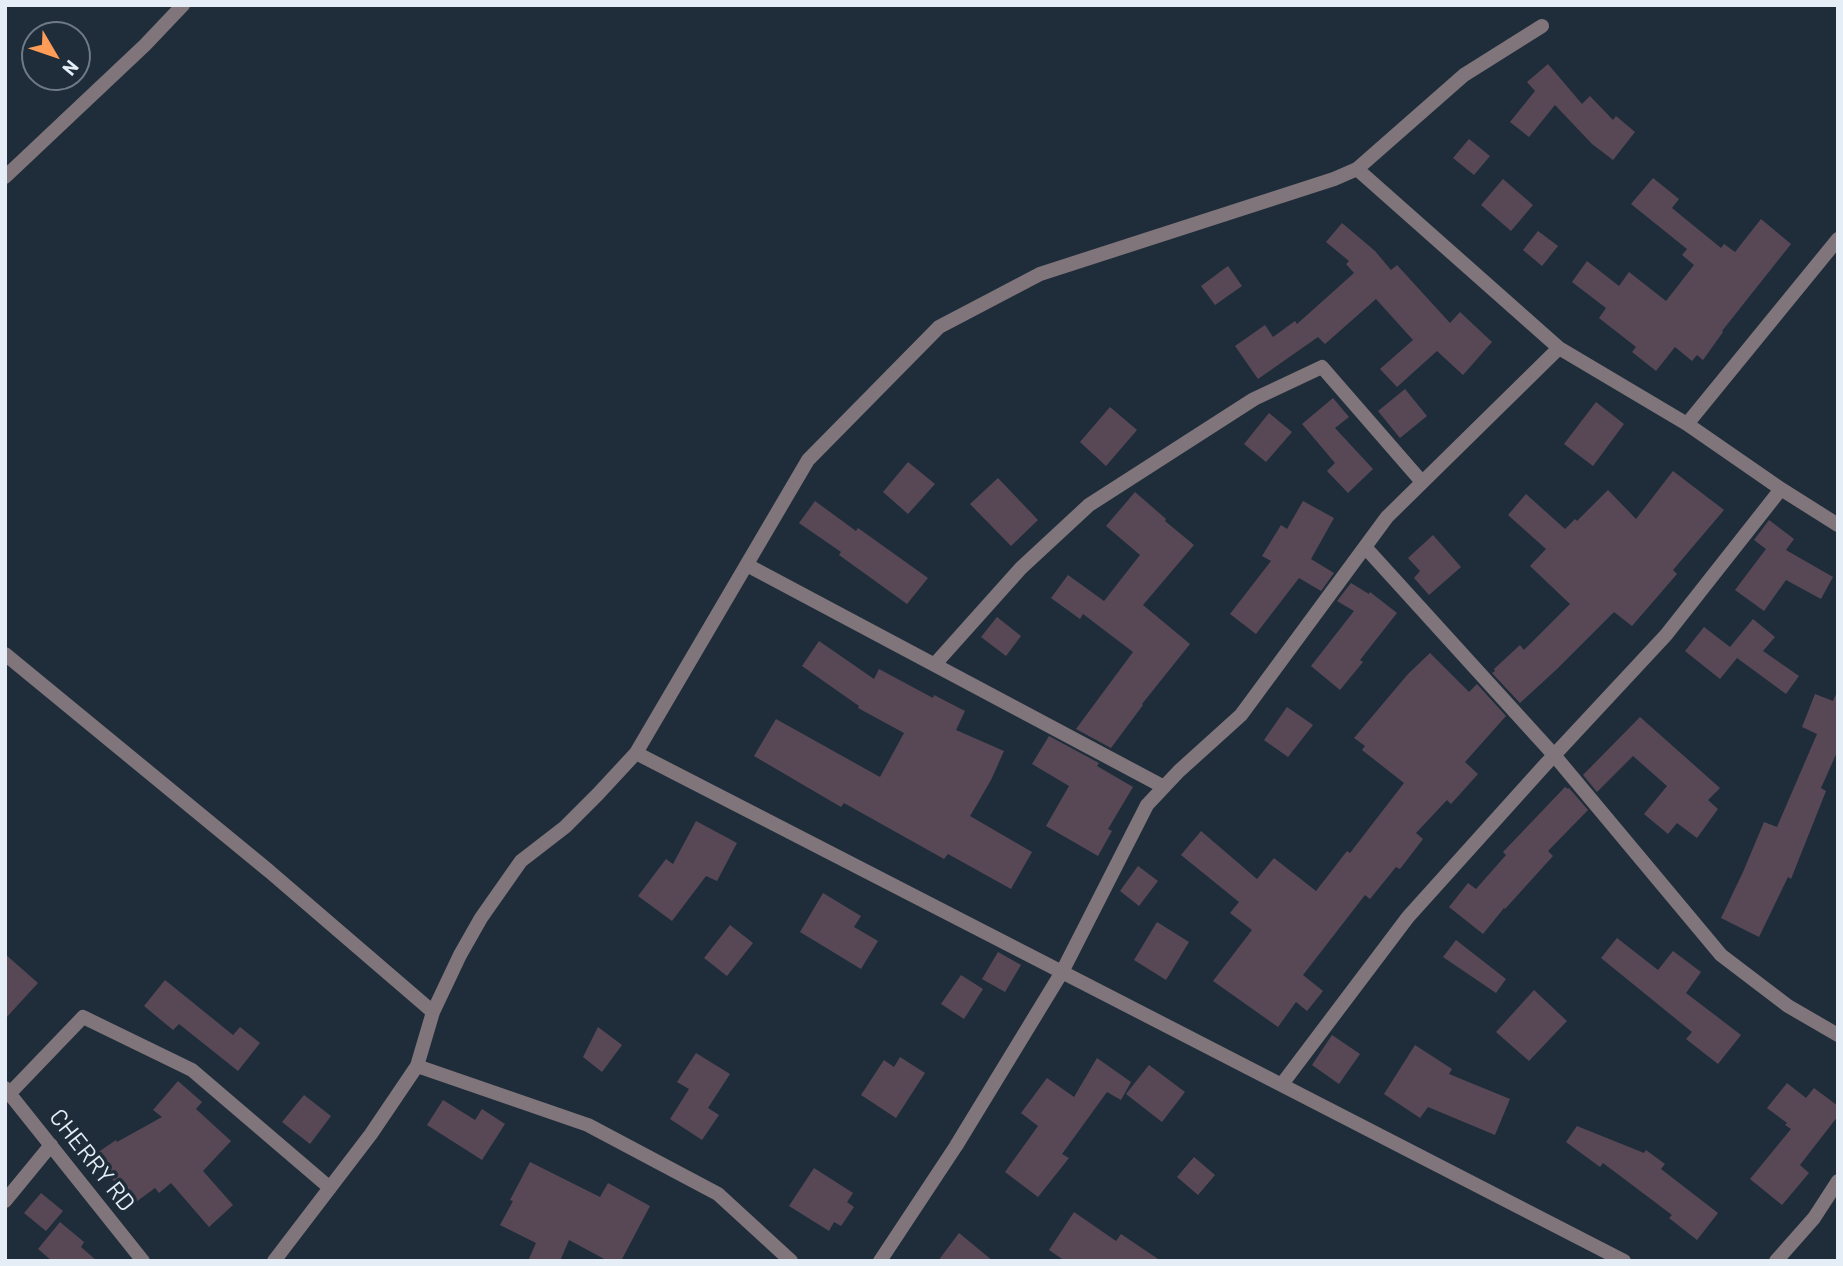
<!DOCTYPE html>
<html>
<head>
<meta charset="utf-8">
<style>
  body { margin:0 }
  #map { position:relative; width:1843px; height:1266px; overflow:hidden; background:#1f2d3a; font-family:Barlow,sans-serif }
  canvas { display:block }
  .frame { position:absolute; inset:0; border:7px solid #e5eef7; pointer-events:none }
  .north { position:absolute; left:21px; top:21px; width:70px; height:70px; box-sizing:border-box; background:#1f2d3a; border:2px solid #6e7a86; border-radius:50%; rotate:129deg; font-size:19px; font-weight:700; line-height:28px; text-align:center; color:#e5eef7 }
  .north::after { content:''; display:block; margin:auto; width:24px; height:32px; background:#fe9c58; clip-path:polygon(50% 0,100% 100%,50% 72%,0 100%) }
</style>
</head>
<body>
<div id="map">
<canvas width="1843" height="1266"></canvas>
<div class="frame"></div>
<div class="north">N</div>
</div>
<script>
const c = document.querySelector('canvas').getContext('2d');
c.lineJoin = 'round';
function fillPath(path, color) {
  c.fillStyle = color;
  c.fill(path, 'evenodd');
}
function toPath(rows) {
  const path = new Path2D();
  for (const r of rows) {
    path.moveTo(r[0], r[1]);
    for (let i = 2; i < r.length; i += 2) path.lineTo(r[i], r[i + 1]);
  }
  return path;
}
function stroke(path, color, width, dash) {
  c.strokeStyle = color;
  c.lineWidth = width;
  c.lineCap = dash ? 'butt' : 'round';
  c.setLineDash(dash || []);
  c.stroke(path);
}
function label(font, color, halo, rows, align = 'center') {
  c.font = font + ' Barlow,sans-serif';
  c.lineWidth = 7;
  c.setLineDash([]);
  c.textBaseline = 'middle';
  c.strokeStyle = halo;
  c.fillStyle = color;
  for (const [text, x, y, turn = 0] of rows) {
    c.save();
    c.translate(x, y);
    c.rotate((+turn || 0) * Math.PI / 180);
    c.textAlign = isNaN(turn) ? turn : align;
    if (halo) c.strokeText(text, 0, 0);
    c.fillText(text, 0, 0);
    c.restore();
  }
}
const building = toPath([
  [1548,64,1582,104,1590,96,1613,120,1616,116,1635,132,1613,160,1592,144,1555,105,1529,137,1510,122,1535,91,1527,82],
  [1469,139,1490,156,1474,175,1453,158],
  [1653,178,1679,199,1672,208,1721,248,1724,244,1735,252,1761,219,1791,244,1722,331,1723,332,1703,360,1697,355,1692,361,1675,347,1656,371,1632,352,1636,347,1599,318,1606,308,1572,282,1587,261,1619,286,1629,272,1666,301,1694,265,1682,255,1687,249,1631,204],
  [1503,179,1533,205,1511,231,1481,205],
  [1342,223,1375,251,1391,270,1397,265,1450,323,1460,312,1492,342,1463,375,1437,351,1397,387,1380,369,1413,340,1376,299,1325,344,1318,337,1258,379,1235,346,1265,325,1273,337,1295,321,1297,324,1354,273,1346,264,1349,261,1326,242],
  [1538,231,1558,246,1542,266,1523,250],
  [1228,266,1242,286,1215,305,1201,286],
  [1405,389,1427,416,1400,438,1378,411],
  [1333,398,1349,417,1335,428,1373,469,1348,493,1327,471,1335,463,1302,424],
  [1596,402,1624,424,1593,466,1564,444],
  [1110,407,1137,430,1106,466,1080,442],
  [1269,413,1292,432,1266,462,1244,444],
  [908,462,935,484,908,514,883,492],
  [1673,471,1724,510,1673,570,1677,574,1632,626,1614,612,1557,669,1520,703,1492,673,1495,671,1494,669,1520,645,1524,650,1570,604,1530,566,1546,549,1508,515,1526,494,1565,529,1575,519,1577,521,1608,490,1636,519],
  [998,478,1038,520,1011,546,970,504],
  [1135,492,1166,519,1165,521,1194,545,1143,605,1190,644,1142,704,1143,705,1111,748,1076,729,1133,652,1083,614,1080,619,1051,598,1068,575,1104,601,1140,555,1106,526],
  [815,501,856,531,858,528,928,578,907,604,839,555,841,552,799,523],
  [1303,501,1334,518,1311,559,1334,573,1321,591,1299,578,1256,634,1230,614,1271,561,1262,556,1281,525,1287,529],
  [1769,520,1794,539,1786,550,1833,577,1821,599,1786,580,1764,611,1735,590,1766,549,1754,540],
  [1433,535,1461,567,1429,595,1414,578,1420,571,1408,558],
  [1351,583,1369,594,1370,592,1397,613,1360,660,1363,662,1340,690,1311,666,1354,611,1337,601],
  [997,617,1021,636,1006,656,981,637],
  [1753,619,1775,637,1763,651,1799,676,1786,694,1737,658,1720,679,1685,651,1704,627,1730,647],
  [819,641,874,679,879,669,933,698,934,695,965,711,956,730,1004,751,991,780,970,816,1032,852,1011,889,948,854,944,859,844,803,841,807,754,756,776,719,880,777,904,733,858,708,859,706,802,666],
  [1430,653,1469,692,1477,684,1506,716,1465,762,1478,774,1451,804,1447,800,1416,833,1423,839,1400,869,1396,867,1370,899,1365,895,1303,975,1323,991,1307,1011,1296,1002,1278,1027,1213,981,1252,930,1230,913,1239,902,1181,855,1201,831,1257,879,1274,858,1316,891,1347,851,1350,853,1404,783,1362,750,1365,746,1354,738,1408,674],
  [1838,690,1838,750,1821,788,1826,791,1791,879,1788,877,1759,937,1721,918,1743,872,1764,822,1777,827,1817,734,1802,727,1815,694,1833,701],
  [1287,707,1313,725,1288,757,1264,740],
  [1640,717,1720,788,1708,800,1718,809,1697,838,1677,823,1668,834,1644,814,1667,786,1633,756,1597,792,1583,775],
  [1049,736,1099,763,1097,766,1133,787,1108,829,1112,831,1098,856,1046,826,1069,786,1032,764],
  [1565,787,1568,789,1569,788,1588,810,1548,851,1553,856,1505,909,1504,908,1483,934,1449,907,1468,883,1476,889,1506,855,1503,852],
  [696,821,737,843,717,881,706,876,672,921,638,896,666,859,673,864],
  [1138,866,1158,881,1139,906,1120,891],
  [823,893,861,916,854,927,878,941,861,969,800,932],
  [1157,922,1189,942,1166,980,1134,960],
  [730,925,753,943,727,976,704,958],
  [1617,938,1658,970,1673,951,1701,972,1686,993,1741,1035,1718,1064,1686,1039,1692,1032,1601,958],
  [1456,940,1506,979,1496,993,1443,957],
  [998,952,1021,965,1005,992,982,979],
  [5,954,38,983,5,1019],
  [961,975,983,989,964,1019,941,1004],
  [165,980,233,1035,240,1027,260,1043,238,1071,179,1024,173,1030,144,1006],
  [1534,990,1567,1021,1529,1061,1496,1032],
  [598,1027,622,1045,602,1072,583,1057],
  [1332,1035,1360,1054,1339,1084,1312,1065],
  [1415,1045,1452,1069,1449,1074,1510,1099,1495,1135,1428,1107,1420,1118,1384,1094],
  [696,1053,730,1074,708,1108,719,1115,702,1140,670,1119,689,1089,677,1082],
  [900,1057,925,1073,896,1118,861,1095,884,1060,894,1067],
  [1097,1058,1131,1082,1121,1100,1107,1092,1062,1154,1069,1158,1038,1197,1005,1172,1038,1126,1021,1113,1047,1078,1074,1097],
  [1149,1065,1185,1092,1162,1122,1126,1094],
  [178,1081,202,1102,196,1109,231,1141,203,1171,233,1205,209,1227,171,1183,159,1193,155,1188,132,1205,94,1155,116,1140,117,1142,162,1117,153,1110],
  [1787,1083,1806,1098,1814,1088,1838,1106,1838,1116,1800,1165,1809,1173,1782,1205,1750,1179,1791,1129,1785,1125,1787,1123,1767,1108],
  [304,1095,331,1116,310,1144,282,1122],
  [443,1100,475,1120,482,1109,505,1124,482,1160,427,1125],
  [1577,1126,1644,1153,1646,1150,1665,1164,1661,1169,1718,1213,1697,1240,1669,1218,1672,1215,1603,1163,1600,1167,1566,1142],
  [1194,1157,1215,1175,1198,1195,1177,1177],
  [530,1162,600,1197,608,1183,650,1206,621,1261,608,1261,569,1240,560,1261,528,1261,536,1243,500,1225,513,1201,510,1200],
  [814,1168,853,1193,847,1202,854,1207,841,1226,834,1222,829,1231,789,1206],
  [41,1193,63,1211,46,1231,24,1213],
  [1074,1212,1116,1241,1121,1234,1161,1261,1065,1261,1049,1250],
  [60,1222,84,1242,81,1247,97,1261,52,1261,38,1249],
  [959,1233,993,1261,938,1261]
]);
const minor = toPath([
  [1357,169,1559,348,1687,424,1781,489,1838,525],
  [5,177,145,45,183,5],
  [1687,424,1838,239],
  [1365,547,1554,755,1721,955,1788,1006,1838,1035],
  [747,565,1164,787],
  [5,654,269,871,433,1012],
  [935,664,1021,568,1089,505,1254,399,1322,367,1422,482],
  [636,753,1624,1261],
  [417,1066,588,1125,718,1194,791,1261],
  [1282,1084,1408,917,1544,766,1666,635,1781,489],
  [5,1088,143,1261],
  [10,1093,83,1017,192,1070,330,1188],
  [5,1201,51,1145],
  [274,1261,371,1134,417,1066,433,1012,460,955,481,918,521,861,565,827,598,794,636,753,808,460,939,327,1040,274,1334,179,1357,169,1464,75,1542,26],
  [880,1261,956,1146,1062,972,1147,805,1179,771,1241,715,1387,517,1559,348],
  [1776,1261,1814,1218,1838,1181]
]);
const streetNames = [
  ["CHERRY RD",92,1160,52]
];
fillPath(building, '#584856');
stroke(minor, '#80757a', 14);
label('24px', '#e5eef7', '#1f2d3a', streetNames);
</script>
</body>
</html>
